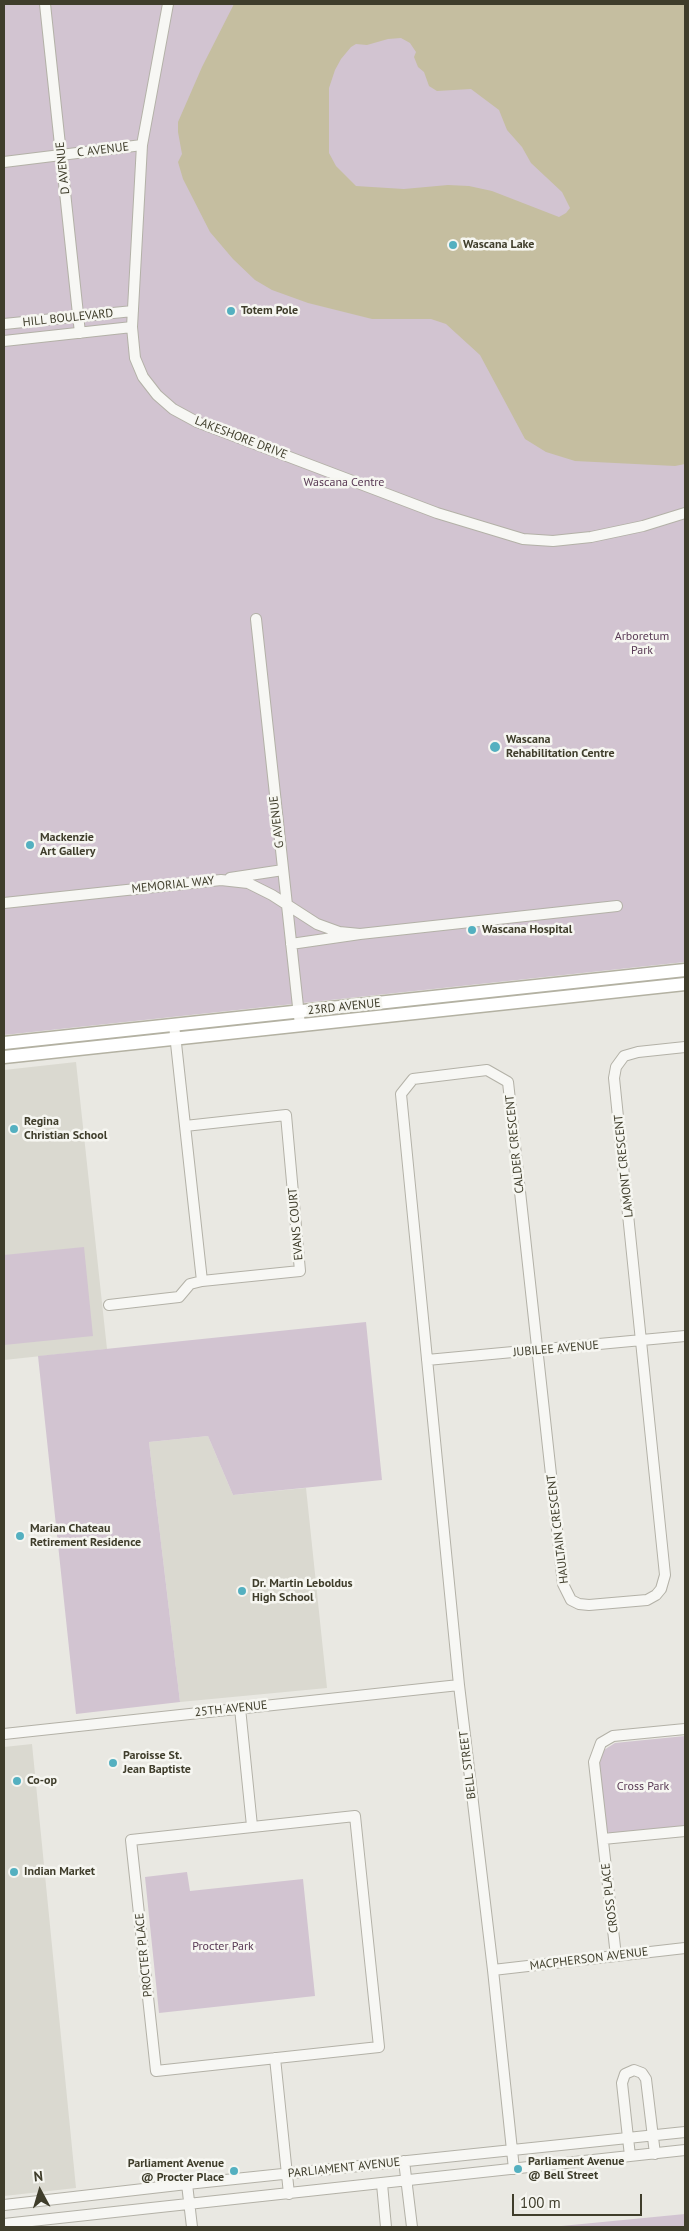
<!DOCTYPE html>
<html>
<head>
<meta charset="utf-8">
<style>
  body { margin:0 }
  #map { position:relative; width:689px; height:2231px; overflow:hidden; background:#e9e8e2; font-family:"PT Sans",sans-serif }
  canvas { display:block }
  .frame { position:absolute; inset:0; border:5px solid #3f3d2b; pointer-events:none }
  .north { position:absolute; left:15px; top:2166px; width:50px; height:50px; -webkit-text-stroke:4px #f6f6f1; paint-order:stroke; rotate:354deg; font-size:14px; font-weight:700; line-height:20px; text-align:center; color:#3f3d2b }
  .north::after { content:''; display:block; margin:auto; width:18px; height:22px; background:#3f3d2b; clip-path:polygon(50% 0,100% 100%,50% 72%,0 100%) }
  .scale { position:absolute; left:512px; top:2194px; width:130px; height:22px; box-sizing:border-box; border:2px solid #3f3d2b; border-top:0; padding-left:6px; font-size:15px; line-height:18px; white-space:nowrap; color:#3f3d2b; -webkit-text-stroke:4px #f6f6f1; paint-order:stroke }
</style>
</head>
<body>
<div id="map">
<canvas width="689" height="2231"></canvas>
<div class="frame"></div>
<div class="north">N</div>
<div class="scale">100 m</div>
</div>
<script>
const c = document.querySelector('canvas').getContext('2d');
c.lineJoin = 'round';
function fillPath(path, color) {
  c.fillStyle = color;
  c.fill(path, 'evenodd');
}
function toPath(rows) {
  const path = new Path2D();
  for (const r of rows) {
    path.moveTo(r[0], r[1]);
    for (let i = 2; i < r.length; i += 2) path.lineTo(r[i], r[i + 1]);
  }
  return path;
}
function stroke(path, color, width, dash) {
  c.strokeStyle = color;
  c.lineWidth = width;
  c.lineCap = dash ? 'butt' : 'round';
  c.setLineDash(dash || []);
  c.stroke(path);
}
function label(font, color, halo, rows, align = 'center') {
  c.font = font + ' "PT Sans",sans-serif';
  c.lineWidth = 5;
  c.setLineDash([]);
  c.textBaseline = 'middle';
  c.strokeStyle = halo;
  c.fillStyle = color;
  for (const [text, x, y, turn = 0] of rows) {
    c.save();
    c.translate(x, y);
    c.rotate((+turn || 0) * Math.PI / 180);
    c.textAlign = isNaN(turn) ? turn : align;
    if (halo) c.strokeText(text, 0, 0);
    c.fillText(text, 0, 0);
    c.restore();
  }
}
const built = toPath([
  [76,1062,107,1349,4,1360,4,1070],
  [208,1436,233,1495,306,1488,327,1688,180,1702,149,1442],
  [32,1744,76,2188,4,2196,4,1747]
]);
const green = toPath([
  [4,4,685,4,685,962,4,1035],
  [84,1247,93,1336,4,1345,4,1255],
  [366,1322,382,1480,233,1495,208,1436,149,1442,180,1702,76,1714,38,1356],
  [685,1736,685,1828,614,1835,609,1833,605,1829,599,1761,604,1750,615,1743],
  [187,1872,190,1891,303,1879,315,1996,159,2013,145,1877],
  [685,2214,685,2227,551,2227]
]);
const water = toPath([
  [234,4,685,4,685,464,675,466,575,461,546,452,525,439,480,355,446,324,431,319,372,319,308,303,272,290,255,280,233,259,210,232,183,179,178,162,182,154,178,132,178,122,202,67],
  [401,38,410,43,416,52,414,57,418,67,424,72,429,86,437,91,471,89,499,110,507,130,522,147,531,163,562,192,570,208,566,213,559,217,492,191,469,186,448,185,404,189,356,186,336,166,329,153,329,88,335,70,341,59,351,47,356,44,367,45,388,39]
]);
const minor = toPath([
  [45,4,80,333],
  [168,4,142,145,132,327,135,358,143,377,157,395,173,409,197,422,437,513,523,539,553,541,591,537,643,526,685,513],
  [4,162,142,145],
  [4,324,133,311],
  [4,341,132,327],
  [256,619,300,1025],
  [230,878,283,870],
  [4,903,221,880,248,883,272,895,317,924,339,932,360,934],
  [291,944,360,934,617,906],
  [174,1025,202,1281],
  [109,1305,179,1297,190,1284,202,1281,300,1271,286,1115,185,1126],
  [427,1360,685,1336],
  [240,1708,252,1826],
  [4,1734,459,1685],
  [355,1816,379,2047,156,2071,131,1840,355,1816],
  [603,1839,685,1831],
  [616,1956,594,1762,601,1743,613,1736,685,1729],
  [493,1970,685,1948],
  [275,2058,289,2194],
  [630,2156,622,2083,625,2074,634,2070,642,2073,646,2079,655,2154],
  [404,2161,412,2227],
  [514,2169,493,1970,459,1685,401,1094,413,1079,487,1070,508,1082,563,1584,571,1600,579,1604,589,1605,647,1600,656,1595,661,1589,665,1575,614,1078,616,1067,624,1056,638,1052,685,1047],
  [187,2184,192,2227],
  [382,2184,386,2227],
  [4,2205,187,2184,685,2132],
  [4,2224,685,2150]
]);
const major = toPath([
  [4,1043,685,970],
  [4,1057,685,984]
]);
const markers = [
  [453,245,5,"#54b0c0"],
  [231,311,5,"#54b0c0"],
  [495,747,6,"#54b0c0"],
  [30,845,5,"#54b0c0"],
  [472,930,5,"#54b0c0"],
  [14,1129,5,"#54b0c0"],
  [20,1536,5,"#54b0c0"],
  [242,1591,5,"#54b0c0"],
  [113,1763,5,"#54b0c0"],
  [17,1781,5,"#54b0c0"],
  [14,1872,5,"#54b0c0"],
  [518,2169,5,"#54b0c0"],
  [234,2171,5,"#54b0c0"]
];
const streetNames = [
  ["C AVENUE",103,150,-7],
  ["D AVENUE",63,168,-96],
  ["HILL BOULEVARD",68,318,-6],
  ["LAKESHORE DRIVE",241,438,21],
  ["G AVENUE",277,822,-97],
  ["MEMORIAL WAY",173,885,-6],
  ["23RD AVENUE",344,1007,-6],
  ["CALDER CRESCENT",515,1144,-96],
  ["LAMONT CRESCENT",624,1166,-96],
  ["EVANS COURT",296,1224,-95],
  ["JUBILEE AVENUE",556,1349,-5],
  ["HAULTAIN CRESCENT",558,1529,-97],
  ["25TH AVENUE",231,1709,-6],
  ["BELL STREET",468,1765,-97],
  ["CROSS PLACE",610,1898,-97],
  ["PROCTER PLACE",144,1955,-96],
  ["MACPHERSON AVENUE",589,1959,-7],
  ["PARLIAMENT AVENUE",344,2168,-6]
];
const poiNames = [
  ["Wascana Lake",463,245],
  ["Totem Pole",241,311],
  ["Wascana",506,740],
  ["Rehabilitation Centre",506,754],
  ["Mackenzie",40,838],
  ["Art Gallery",40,852],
  ["Wascana Hospital",482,930],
  ["Regina",24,1122],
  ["Christian School",24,1136],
  ["Marian Chateau",30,1529],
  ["Retirement Residence",30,1543],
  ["Dr. Martin Leboldus",252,1584],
  ["High School",252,1598],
  ["Paroisse St.",123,1756],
  ["Jean Baptiste",123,1770],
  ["Co-op",27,1781],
  ["Indian Market",24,1872],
  ["Parliament Avenue",528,2162],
  ["@ Bell Street",528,2176],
  ["Parliament Avenue",224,2164,"right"],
  ["@ Procter Place",224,2178,"right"]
];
const parkNames = [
  ["Wascana Centre",344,483],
  ["Arboretum",642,637],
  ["Park",642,651],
  ["Cross Park",643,1787],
  ["Procter Park",223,1947]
];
fillPath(built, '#dad9d0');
fillPath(green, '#d2c4d1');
fillPath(water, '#c5bea0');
stroke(minor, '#b3b1a7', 12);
stroke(major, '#b3b1a2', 15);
stroke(minor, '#f7f7f4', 10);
stroke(major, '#fff', 12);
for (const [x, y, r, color] of markers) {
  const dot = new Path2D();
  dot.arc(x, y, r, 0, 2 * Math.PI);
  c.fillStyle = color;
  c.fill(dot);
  stroke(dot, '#f6f6f1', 2);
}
label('12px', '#3f3d2b', '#f6f6f1', streetNames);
label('bold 12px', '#3f3d2b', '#f6f6f1', poiNames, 'left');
label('12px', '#593a55', '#f6f6f1', parkNames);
</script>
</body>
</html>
